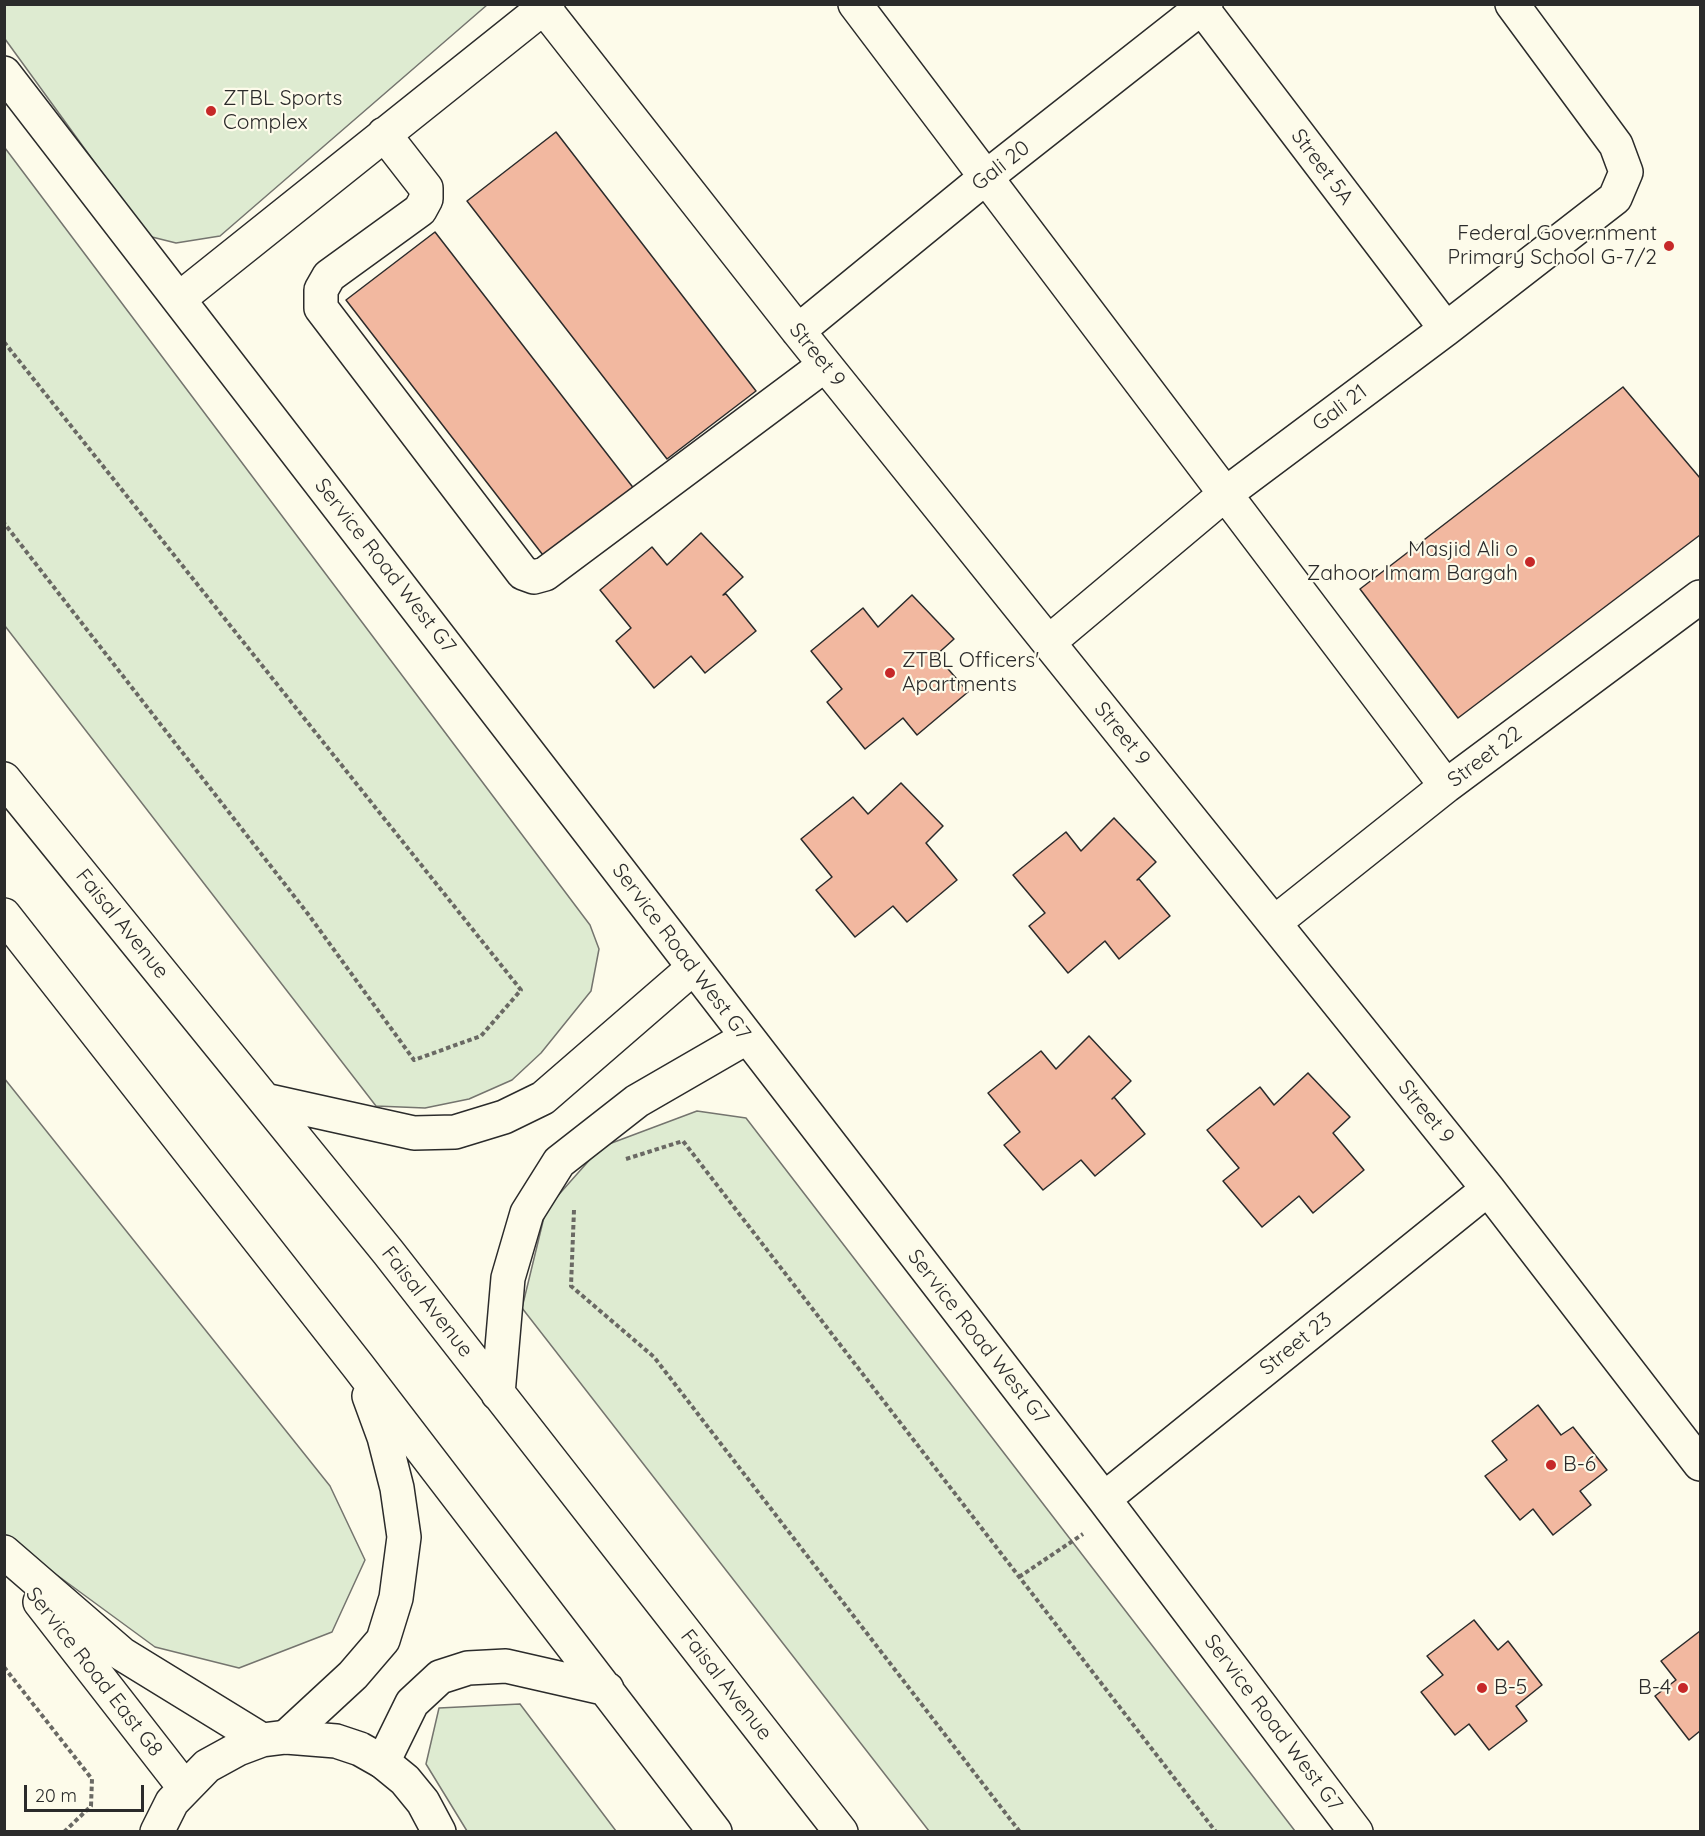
<!DOCTYPE html>
<html>
<head>
<meta charset="utf-8">
<style>
  body { margin:0 }
  #map { position:relative; width:1705px; height:1836px; overflow:hidden; background:#fdfbea; font-family:Quicksand,sans-serif }
  canvas { display:block }
  .frame { position:absolute; inset:0; border:6px solid #2b2b2b; pointer-events:none }
  .scale { position:absolute; left:24px; top:1785px; width:120px; height:27px; box-sizing:border-box; border:3px solid #2b2b2b; border-top:0; padding-left:8px; font-size:18px; line-height:21px; white-space:nowrap; color:#2b2b2b; -webkit-text-stroke:4px #fdfbea; paint-order:stroke }
</style>
</head>
<body>
<div id="map">
<canvas width="1705" height="1836"></canvas>
<div class="frame"></div>
<div class="scale">20 m</div>
</div>
<script>
const c = document.querySelector('canvas').getContext('2d');
c.lineJoin = 'round';
function fillPath(path, color) {
  c.fillStyle = color;
  c.fill(path, 'evenodd');
}
function toPath(rows) {
  const path = new Path2D();
  for (const r of rows) {
    path.moveTo(r[0], r[1]);
    for (let i = 2; i < r.length; i += 2) path.lineTo(r[i], r[i + 1]);
  }
  return path;
}
function stroke(path, color, width, dash) {
  c.strokeStyle = color;
  c.lineWidth = width;
  c.lineCap = dash ? 'butt' : 'round';
  c.setLineDash(dash || []);
  c.stroke(path);
}
function label(font, color, halo, rows, align = 'center') {
  c.font = font + ' Quicksand,sans-serif';
  c.lineWidth = 4.5;
  c.setLineDash([]);
  c.textBaseline = 'middle';
  c.strokeStyle = halo;
  c.fillStyle = color;
  for (const [text, x, y, turn = 0] of rows) {
    c.save();
    c.translate(x, y);
    c.rotate((+turn || 0) * Math.PI / 180);
    c.textAlign = isNaN(turn) ? turn : align;
    if (halo) c.strokeText(text, 0, 0);
    c.fillText(text, 0, 0);
    c.restore();
  }
}
const green = toPath([
  [4,5,487,5,220,236,176,243,148,236,5,39,4,5],
  [5,148,590,925,599,949,591,991,541,1053,512,1080,469,1099,425,1108,376,1106,5,626,5,148],
  [4,1078,330,1486,365,1560,332,1632,239,1668,155,1647,5,1537,4,1078],
  [697,1111,746,1118,1295,1831,929,1831,522,1308,546,1209,601,1147,697,1111],
  [520,1704,616,1831,467,1831,426,1764,439,1708,520,1704]
]);
const building = toPath([
  [556,132,756,391,667,459,467,201,556,132],
  [435,232,635,490,546,559,346,300,435,232],
  [1623,387,1700,478,1700,535,1458,718,1360,589,1623,387],
  [701,533,743,577,723,595,726,594,756,631,705,673,691,656,654,688,616,641,631,628,600,590,652,547,667,565,701,533],
  [912,595,954,639,934,657,936,655,968,692,917,735,903,718,865,749,827,702,842,689,811,651,863,608,878,627,912,595],
  [901,783,943,826,926,843,957,880,907,922,893,906,855,937,816,890,832,877,801,839,853,797,868,814,901,783],
  [1114,818,1156,862,1137,880,1139,879,1170,916,1119,959,1105,941,1068,973,1029,926,1045,913,1013,875,1066,832,1081,851,1114,818],
  [1089,1036,1131,1081,1112,1099,1114,1097,1145,1134,1095,1176,1081,1160,1043,1190,1004,1145,1020,1132,988,1093,1041,1051,1056,1069,1089,1036],
  [1308,1073,1350,1117,1333,1133,1364,1170,1313,1213,1299,1196,1262,1227,1223,1181,1239,1168,1207,1130,1260,1087,1274,1105,1308,1073],
  [1538,1405,1561,1435,1573,1427,1607,1470,1580,1491,1591,1505,1553,1535,1533,1509,1520,1520,1485,1476,1507,1460,1492,1441,1538,1405],
  [1474,1620,1498,1650,1508,1641,1542,1685,1516,1706,1527,1721,1489,1750,1469,1724,1455,1735,1421,1692,1443,1675,1427,1656,1474,1620],
  [1700,1631,1700,1731,1689,1740,1655,1696,1676,1680,1661,1661,1700,1631]
]);
const path = toPath([
  [4,342,521,990,481,1036,414,1060,308,914,4,523],
  [626,1159,683,1141,1216,1832],
  [574,1210,571,1286,654,1357,1020,1832],
  [1019,1577,1083,1534],
  [4,1667,92,1779,91,1806,64,1832]
]);
const minor = toPath([
  [541,4,798,331,1488,1189,1700,1464],
  [855,4,1446,786],
  [1199,4,1446,329],
  [4,73,1104,1499,1356,1832],
  [384,134,426,188,426,199,420,210,329,276,321,290,321,308,523,573,534,577,545,574,825,365],
  [179,299,548,4],
  [798,331,985,178,1206,4],
  [1049,642,1224,495,1446,329,1615,198,1626,172,1616,145,1512,4],
  [1274,923,1446,786,1700,597],
  [1104,1499,1488,1189],
  [4,1552,122,1654,262,1740],
  [40,1602,184,1787],
  [157,1832,172,1802,207,1766,238,1749,262,1740,286,1737,336,1741,360,1749,383,1762,405,1780,423,1802,439,1832]
]);
const major = toPath([
  [4,779,388,1252,841,1832],
  [4,915,358,1366,715,1832],
  [265,1100,414,1133,455,1132,504,1117,543,1098,693,968],
  [498,1394,508,1278,527,1213,559,1162,637,1101,746,1038],
  [286,1737,353,1675,383,1640,396,1598,404,1537,397,1488,384,1437,369,1396],
  [383,1762,412,1703,440,1677,468,1668,506,1666,607,1689]
]);
const markers = [
  [211,111,6,"#c62828"],
  [1669,246,6,"#c62828"],
  [1530,562,6,"#c62828"],
  [890,673,6,"#c62828"],
  [1551,1465,6,"#c62828"],
  [1482,1688,6,"#c62828"],
  [1683,1688,6,"#c62828"]
];
const poiNames = [
  ["ZTBL Sports",223,99],
  ["Complex",223,123],
  ["Federal Government",1657,234,"right"],
  ["Primary School G-7/2",1657,258,"right"],
  ["Masjid Ali o",1518,550,"right"],
  ["Zahoor Imam Bargah",1518,574,"right"],
  ["ZTBL Officers'",902,661],
  ["Apartments",902,685],
  ["B-6",1563,1465],
  ["B-5",1494,1688],
  ["B-4",1671,1688,"right"]
];
const streetNames = [
  ["Gali 20",1001,166,-38],
  ["Street 5A",1322,167,53],
  ["Street 9",817,355,51],
  ["Gali 21",1340,408,-37],
  ["Service Road West G7",385,566,52],
  ["Street 9",1122,734,51],
  ["Street 22",1485,757,-37],
  ["Faisal Avenue",122,924,51],
  ["Service Road West G7",681,952,53],
  ["Street 9",1426,1112,51],
  ["Faisal Avenue",427,1302,52],
  ["Service Road West G7",978,1337,52],
  ["Street 23",1296,1344,-39],
  ["Service Road East G8",94,1672,52],
  ["Faisal Avenue",726,1685,52],
  ["Service Road West G7",1273,1723,53]
];
fillPath(green, '#deebd1');
stroke(green, '#74746e', 1.5);
fillPath(building, '#f2b8a0');
stroke(building, '#2b2b2b', 1.5);
stroke(minor, '#2b2b2b', 36);
stroke(major, '#2b2b2b', 36);
stroke(path, '#6a6964', 4, [4.5, 3]);
stroke(minor, '#fdfbea', 33);
stroke(major, '#fdfbea', 33);
for (const [x, y, r, color] of markers) {
  const dot = new Path2D();
  dot.arc(x, y, r, 0, 2 * Math.PI);
  c.fillStyle = color;
  c.fill(dot);
  stroke(dot, '#fdfbea', 2);
}
label('21px', '#2b2b2b', '#fdfbea', poiNames, 'left');
label('21px', '#2b2b2b', '#fdfbea', streetNames);
</script>
</body>
</html>
